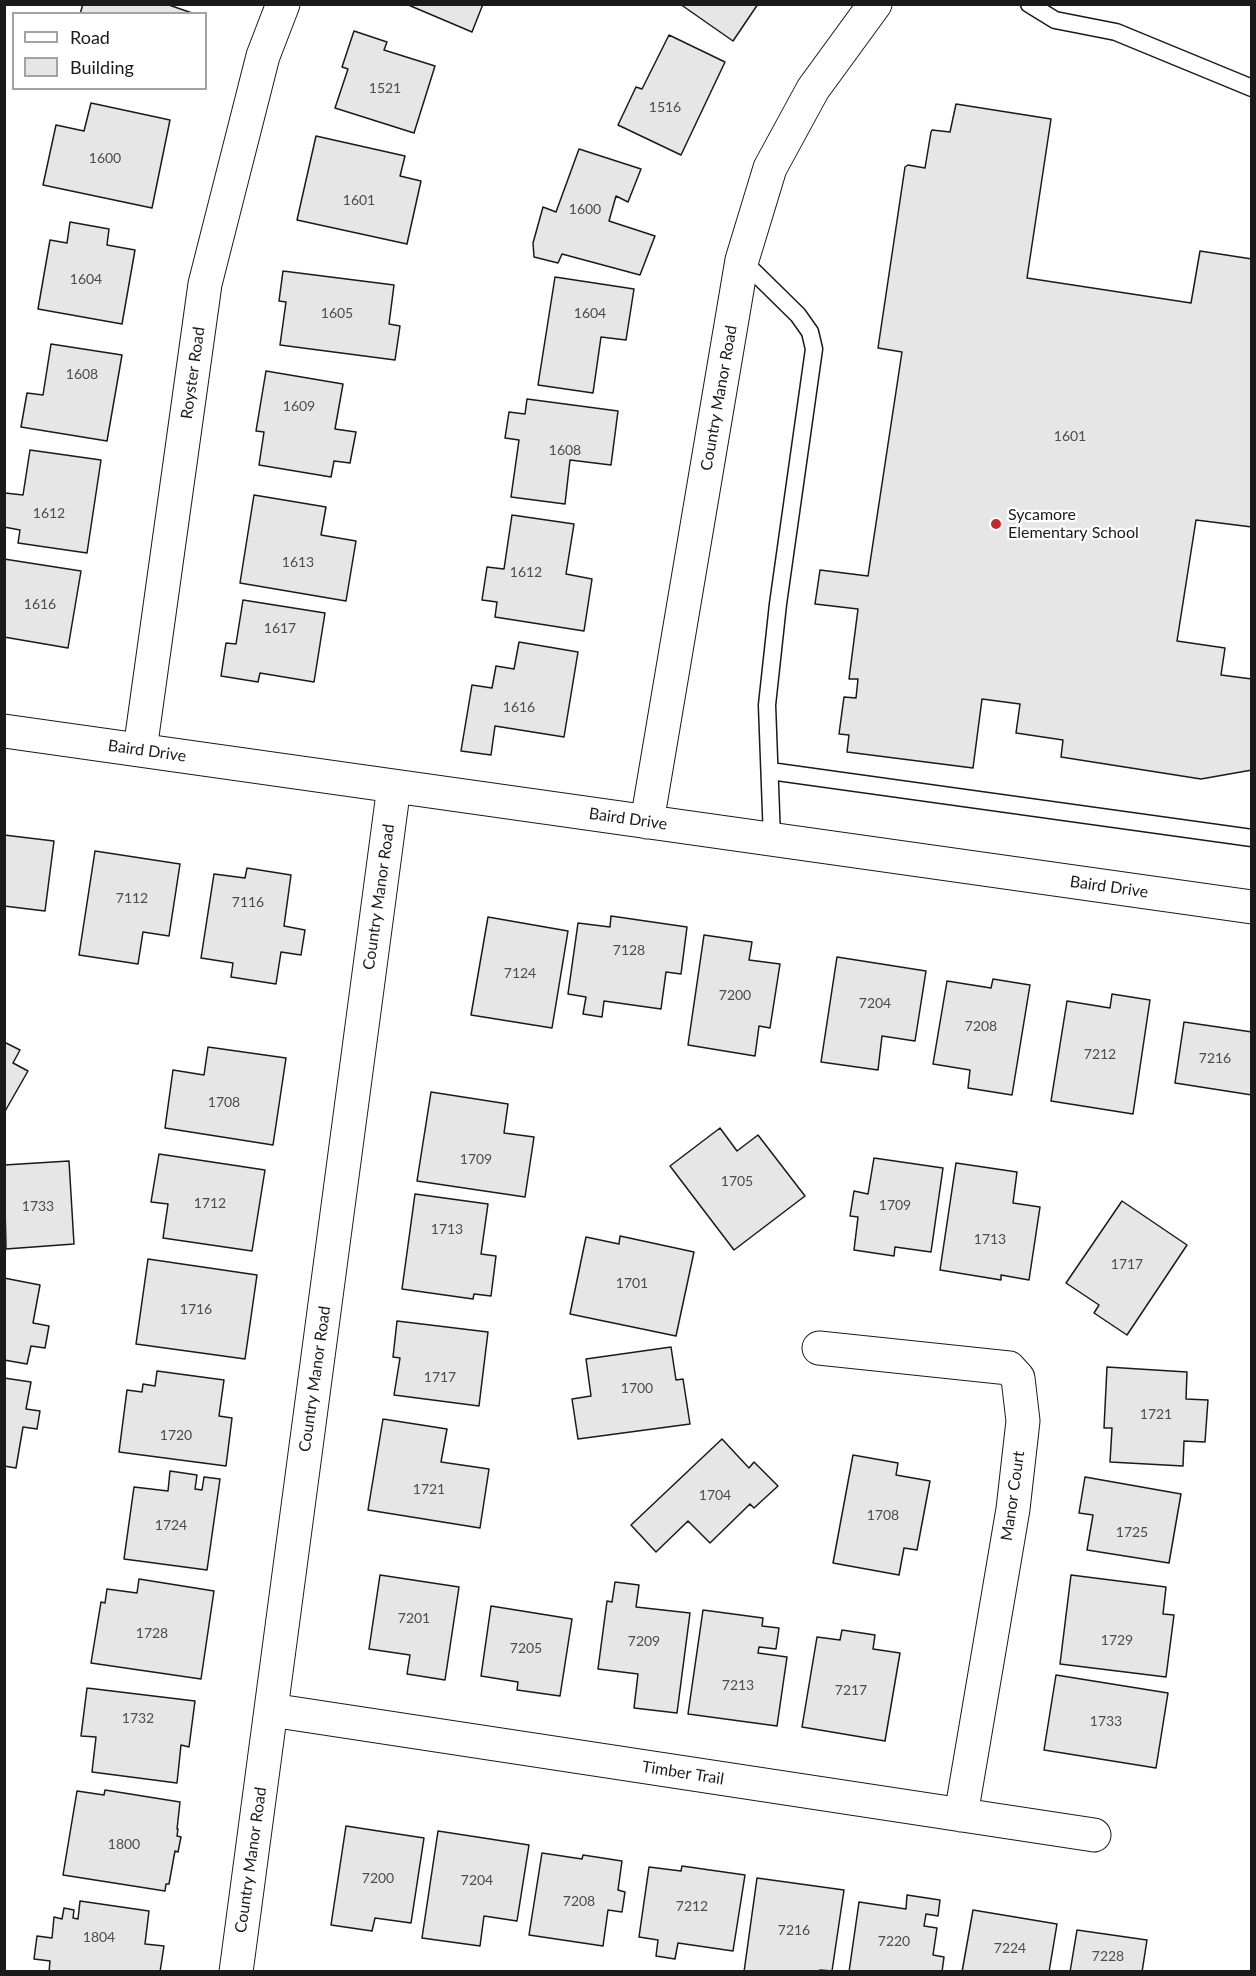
<!DOCTYPE html>
<html>
<head>
<meta charset="utf-8">
<style>
  body { margin:0 }
  #map { position:relative; width:1256px; height:1976px; overflow:hidden; background:#fff; font-family:Lato,sans-serif }
  canvas { display:block }
  .frame { position:absolute; inset:0; border:6px solid #1a1a1a; pointer-events:none }
  .legend { position:absolute; left:12px; top:12px; width:195px; height:78px; box-sizing:border-box; background:#fff; border:2px solid #a3a3a3; margin:0; padding:8px 10px; list-style:none; font-size:18px; color:#1a1a1a }
  .legend li { display:flex; align-items:center; gap:12px; height:30px }
  .legend b { width:30px; border:2px solid #a3a3a3 }
</style>
</head>
<body>
<div id="map">
<canvas width="1256" height="1976"></canvas>
<div class="frame"></div>
<ul class="legend">
<li><b style="height:8px;background:#fff"></b>Road</li>
<li><b style="height:16px;background:#e6e6e6"></b>Building</li>
</ul>
</div>
<script>
const c = document.querySelector('canvas').getContext('2d');
c.lineJoin = 'round';
function fillPath(path, color) {
  c.fillStyle = color;
  c.fill(path, 'evenodd');
}
function toPath(rows) {
  const path = new Path2D();
  for (const r of rows) {
    path.moveTo(r[0], r[1]);
    for (let i = 2; i < r.length; i += 2) path.lineTo(r[i], r[i + 1]);
  }
  return path;
}
function stroke(path, color, width, dash) {
  c.strokeStyle = color;
  c.lineWidth = width;
  c.lineCap = dash ? 'butt' : 'round';
  c.setLineDash(dash || []);
  c.stroke(path);
}
function label(font, color, halo, rows, align = 'center') {
  c.font = font + ' Lato,sans-serif';
  c.lineWidth = 4.5;
  c.setLineDash([]);
  c.textBaseline = 'middle';
  c.strokeStyle = halo;
  c.fillStyle = color;
  for (const [text, x, y, turn = 0] of rows) {
    c.save();
    c.translate(x, y);
    c.rotate((+turn || 0) * Math.PI / 180);
    c.textAlign = isNaN(turn) ? turn : align;
    if (halo) c.strokeText(text, 0, 0);
    c.fillText(text, 0, 0);
    c.restore();
  }
}
const building = toPath([
  [83,4,166,4,195,14,80,14,83,4],
  [406,4,483,4,472,32,406,4],
  [680,4,758,4,733,41,680,4],
  [354,31,387,42,384,50,435,66,414,133,335,108,348,69,342,67,354,31],
  [669,35,725,62,681,155,618,125,636,87,642,89,669,35],
  [91,103,170,120,152,208,43,185,56,125,84,131,91,103],
  [956,104,1051,119,1027,278,1191,303,1200,251,1252,259,1252,527,1196,520,1177,641,1225,648,1221,675,1252,679,1252,770,1201,779,1061,757,1063,740,1016,733,1020,704,982,699,973,768,847,752,849,735,839,734,844,697,856,698,858,679,849,679,858,609,815,604,820,570,868,576,902,352,878,348,905,167,908,165,925,168,931,132,932,130,950,132,956,104],
  [316,136,405,156,400,176,421,181,407,244,297,220,316,136],
  [579,149,641,169,628,202,616,196,609,221,655,236,640,275,562,254,558,263,534,257,533,243,543,207,556,212,579,149],
  [70,222,109,229,107,245,135,250,122,324,38,309,50,240,67,243,70,222],
  [283,271,394,285,389,324,400,326,395,360,280,345,286,302,279,301,283,271],
  [555,277,634,289,626,340,601,337,593,393,538,385,555,277],
  [51,344,122,355,107,441,21,427,27,393,43,395,51,344],
  [266,371,343,384,335,429,356,432,350,463,334,461,331,477,259,465,264,432,256,431,266,371],
  [527,399,618,411,611,465,570,460,565,504,511,497,519,440,505,438,509,412,525,414,527,399],
  [30,450,101,460,87,553,18,543,20,530,4,527,5,493,23,495,30,450],
  [254,495,326,507,321,535,356,541,346,601,240,583,254,495],
  [512,515,574,524,566,574,592,579,584,631,495,617,497,602,482,600,487,567,504,569,512,515],
  [4,559,81,571,68,648,4,637,4,559],
  [243,600,325,613,314,682,260,673,258,682,221,676,226,643,236,644,243,600],
  [519,642,578,652,564,737,495,726,491,755,461,751,472,685,492,688,496,666,514,669,519,642],
  [4,835,54,841,45,911,4,906,4,835],
  [95,851,180,864,169,936,143,932,138,964,79,955,95,851],
  [247,868,291,875,284,926,305,930,301,955,281,952,276,984,231,977,233,963,201,958,214,874,245,878,247,868],
  [611,916,687,927,681,974,666,972,661,1009,604,1001,602,1017,583,1014,586,997,568,994,578,923,610,927,611,916],
  [488,917,568,931,552,1028,471,1015,488,917],
  [704,935,752,942,749,960,780,964,770,1028,759,1026,755,1056,688,1045,704,935],
  [837,957,926,971,915,1041,882,1036,878,1070,821,1062,837,957],
  [993,979,1030,985,1012,1095,968,1088,970,1070,933,1064,947,981,991,988,993,979],
  [1112,994,1150,1000,1133,1114,1051,1101,1067,1001,1110,1008,1112,994],
  [1184,1022,1252,1032,1252,1095,1175,1083,1184,1022],
  [4,1042,20,1050,13,1063,28,1071,4,1113,4,1042],
  [208,1047,286,1058,273,1145,165,1128,173,1070,204,1075,208,1047],
  [431,1092,508,1104,504,1133,534,1137,525,1197,417,1181,431,1092],
  [720,1128,737,1151,758,1135,805,1196,734,1250,670,1166,720,1128],
  [159,1154,265,1170,252,1251,163,1238,168,1204,151,1202,159,1154],
  [874,1158,943,1168,931,1252,895,1247,894,1256,854,1250,858,1217,850,1216,854,1191,868,1194,874,1158],
  [69,1161,74,1244,6,1249,4,1165,69,1161],
  [956,1163,1017,1172,1013,1203,1040,1207,1029,1280,1001,1275,1001,1280,940,1270,956,1163],
  [415,1194,488,1204,481,1254,496,1256,491,1296,474,1294,473,1299,402,1289,415,1194],
  [1122,1201,1187,1245,1127,1335,1094,1313,1099,1305,1066,1283,1122,1201],
  [620,1236,694,1252,676,1336,570,1314,586,1237,619,1244,620,1236],
  [148,1259,257,1275,245,1359,136,1344,148,1259],
  [4,1278,40,1285,33,1323,49,1326,45,1348,31,1346,27,1364,4,1360,4,1278],
  [397,1321,488,1332,479,1406,394,1395,400,1358,393,1357,397,1321],
  [671,1347,676,1380,683,1379,690,1424,578,1439,572,1399,591,1396,586,1359,671,1347],
  [1107,1367,1187,1372,1186,1399,1208,1400,1205,1442,1184,1441,1183,1466,1110,1462,1112,1428,1104,1428,1107,1367],
  [157,1371,224,1380,219,1416,232,1418,226,1466,119,1452,127,1390,142,1392,143,1384,155,1386,157,1371],
  [4,1378,31,1382,26,1409,40,1411,37,1429,23,1427,16,1468,4,1466,4,1378],
  [383,1419,447,1429,441,1462,489,1469,480,1528,368,1510,383,1419],
  [722,1439,749,1468,754,1462,778,1486,754,1508,750,1504,710,1543,688,1521,656,1552,631,1525,722,1439],
  [853,1455,898,1463,896,1475,930,1481,917,1550,904,1548,899,1575,833,1563,853,1455],
  [170,1471,197,1475,195,1489,202,1490,204,1477,220,1479,207,1570,124,1559,134,1487,168,1491,170,1471],
  [1085,1477,1181,1494,1169,1563,1087,1550,1093,1515,1079,1513,1085,1477],
  [380,1575,459,1587,445,1680,407,1674,410,1655,369,1649,380,1575],
  [1071,1575,1166,1587,1163,1614,1174,1615,1166,1677,1060,1664,1071,1575],
  [139,1579,214,1591,201,1679,91,1663,101,1602,105,1603,107,1589,137,1593,139,1579],
  [615,1582,639,1585,636,1607,690,1613,677,1713,634,1708,638,1674,598,1669,607,1601,612,1602,615,1582],
  [491,1606,572,1619,560,1696,517,1690,518,1682,481,1676,491,1606],
  [703,1610,763,1618,762,1626,779,1628,776,1649,759,1647,758,1653,787,1657,777,1726,688,1714,703,1610],
  [842,1630,875,1635,873,1649,900,1653,885,1741,802,1727,817,1637,840,1640,842,1630],
  [1056,1675,1168,1693,1156,1768,1044,1750,1056,1675],
  [87,1688,195,1701,189,1747,181,1745,177,1783,92,1772,96,1737,81,1736,87,1688],
  [105,1790,180,1802,177,1829,178,1829,177,1836,181,1837,178,1852,175,1851,169,1884,166,1884,165,1891,63,1875,77,1791,104,1795,105,1790],
  [346,1826,424,1838,411,1923,375,1918,372,1931,331,1925,346,1826],
  [438,1831,529,1845,517,1921,484,1916,480,1946,422,1938,438,1831],
  [542,1853,582,1859,583,1855,622,1861,618,1890,625,1892,622,1912,608,1910,603,1946,529,1935,542,1853],
  [682,1866,745,1875,733,1951,678,1943,675,1959,656,1956,658,1940,639,1937,649,1867,681,1871,682,1866],
  [757,1878,844,1890,832,1971,820,1970,820,1972,744,1972,757,1878],
  [907,1895,940,1900,938,1916,926,1914,924,1926,937,1928,933,1955,944,1957,942,1972,849,1972,859,1902,906,1909,907,1895],
  [80,1901,149,1911,145,1944,164,1946,160,1972,49,1972,50,1961,34,1959,37,1936,52,1938,54,1917,62,1919,64,1908,74,1910,73,1918,78,1919,80,1901],
  [973,1910,1057,1924,1049,1972,962,1972,973,1910],
  [1077,1930,1147,1940,1142,1972,1070,1972,1077,1930]
]);
const lane = toPath([
  [1029,4,1055,20,1116,32,1252,88],
  [742,260,798,315,810,332,814,349,778,604,767,705,772,839],
  [770,771,1252,838]
]);
const street = toPath([
  [4,731,1252,907],
  [140,750,205,284,263,56,283,4],
  [647,822,742,260,770,168,813,89,875,4],
  [819,1348,1009,1368,1018,1378,1023,1421,1013,1509,961,1815],
  [271,1710,1094,1835],
  [236,1972,394,786]
]);
const markers = [
  [996,524,6,"#c62828"]
];
const numberNames = [
  ["1521",385,88],
  ["1516",665,107],
  ["1600",105,158],
  ["1601",359,200],
  ["1600",585,209],
  ["1604",86,279],
  ["1605",337,313],
  ["1604",590,313],
  ["1608",82,374],
  ["1609",299,406],
  ["1601",1070,436],
  ["1608",565,450],
  ["1612",49,513],
  ["1613",298,562],
  ["1612",526,572],
  ["1616",40,604],
  ["1617",280,628],
  ["1616",519,707],
  ["7112",132,898],
  ["7116",248,902],
  ["7128",629,950],
  ["7124",520,973],
  ["7200",735,995],
  ["7204",875,1003],
  ["7208",981,1026],
  ["7212",1100,1054],
  ["7216",1215,1058],
  ["1708",224,1102],
  ["1709",476,1159],
  ["1705",737,1181],
  ["1712",210,1203],
  ["1709",895,1205],
  ["1733",38,1206],
  ["1713",447,1229],
  ["1713",990,1239],
  ["1717",1127,1264],
  ["1701",632,1283],
  ["1716",196,1309],
  ["1717",440,1377],
  ["1700",637,1388],
  ["1721",1156,1414],
  ["1720",176,1435],
  ["1721",429,1489],
  ["1704",715,1495],
  ["1708",883,1515],
  ["1724",171,1525],
  ["1725",1132,1532],
  ["7201",414,1618],
  ["1728",152,1633],
  ["1729",1117,1640],
  ["7209",644,1641],
  ["7205",526,1648],
  ["7213",738,1685],
  ["7217",851,1690],
  ["1732",138,1718],
  ["1733",1106,1721],
  ["1800",124,1844],
  ["7200",378,1878],
  ["7204",477,1880],
  ["7208",579,1901],
  ["7212",692,1906],
  ["7216",794,1930],
  ["1804",99,1937],
  ["7220",894,1941],
  ["7224",1010,1948],
  ["7228",1108,1956]
];
const streetNames = [
  ["Royster Road",193,373,-82],
  ["Country Manor Road",719,398,-80],
  ["Baird Drive",147,751,8],
  ["Baird Drive",628,819,8],
  ["Baird Drive",1109,887,8],
  ["Country Manor Road",379,897,-82],
  ["Country Manor Road",315,1379,-82],
  ["Manor Court",1013,1496,-82],
  ["Timber Trail",683,1773,9],
  ["Country Manor Road",251,1860,-82]
];
const poiNames = [
  ["Sycamore",1008,515],
  ["Elementary School",1008,533]
];
fillPath(building, '#e6e6e6');
stroke(building, '#1a1a1a', 1.5);
stroke(lane, '#1a1a1a', 19);
stroke(street, '#1a1a1a', 35);
stroke(lane, '#fff', 16);
stroke(street, '#fff', 33);
for (const [x, y, r, color] of markers) {
  const dot = new Path2D();
  dot.arc(x, y, r, 0, 2 * Math.PI);
  c.fillStyle = color;
  c.fill(dot);
  stroke(dot, '#fff', 2);
}
label('14px', '#4d4d4d', null, numberNames);
label('16px', '#1a1a1a', '#fff', streetNames);
label('16px', '#1a1a1a', '#fff', poiNames, 'left');
</script>
</body>
</html>
